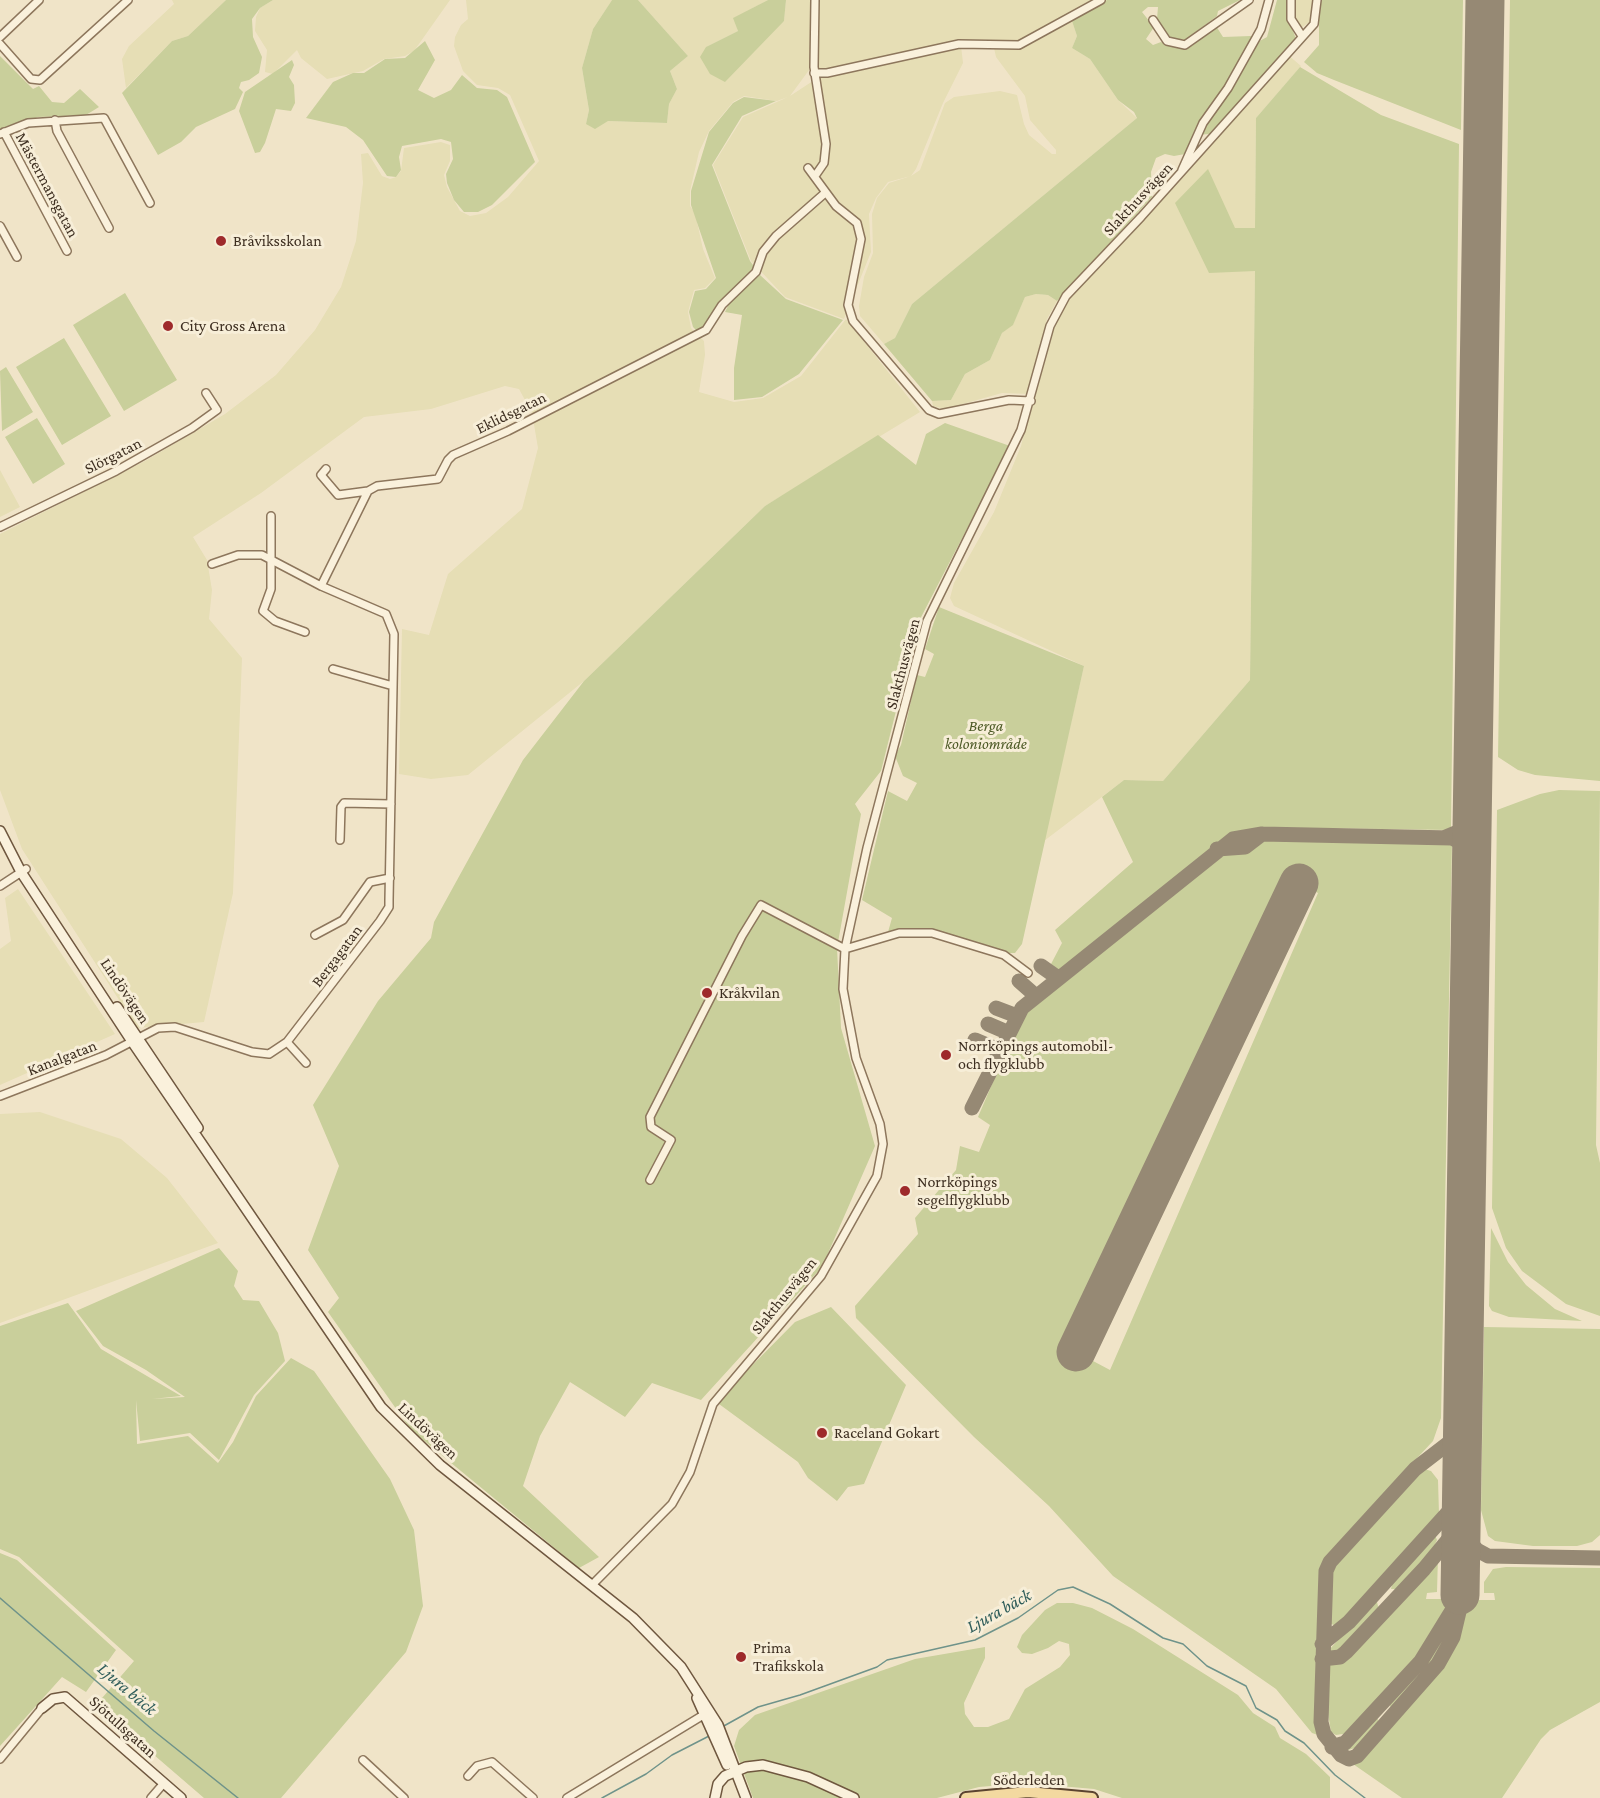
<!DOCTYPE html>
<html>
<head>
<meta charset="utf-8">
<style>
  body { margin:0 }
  canvas { display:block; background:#f0e4c8 }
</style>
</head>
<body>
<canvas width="1600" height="1798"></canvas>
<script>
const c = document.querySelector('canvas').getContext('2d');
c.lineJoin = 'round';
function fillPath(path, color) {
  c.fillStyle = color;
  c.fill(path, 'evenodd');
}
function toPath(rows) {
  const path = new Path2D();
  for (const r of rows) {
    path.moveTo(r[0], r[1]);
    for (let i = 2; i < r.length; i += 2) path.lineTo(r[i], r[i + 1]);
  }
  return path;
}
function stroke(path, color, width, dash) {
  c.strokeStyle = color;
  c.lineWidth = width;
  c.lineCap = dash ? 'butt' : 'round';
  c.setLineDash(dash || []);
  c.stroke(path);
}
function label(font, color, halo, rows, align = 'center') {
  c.font = font + ' "Crimson Pro",serif';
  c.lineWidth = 6;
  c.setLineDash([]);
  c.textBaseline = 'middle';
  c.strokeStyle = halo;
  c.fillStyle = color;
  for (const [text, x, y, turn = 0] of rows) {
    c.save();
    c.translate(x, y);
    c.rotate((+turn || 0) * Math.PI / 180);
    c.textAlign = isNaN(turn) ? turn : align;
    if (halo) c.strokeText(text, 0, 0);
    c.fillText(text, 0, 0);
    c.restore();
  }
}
const farmland = toPath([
  [172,0,226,0,188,36,172,41,126,88,122,59,129,46,174,4],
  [273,0,450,0,414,51,405,56,384,59,363,71,327,79,301,58,297,50,273,74,265,72,267,50,255,31,256,17,260,8],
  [466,0,612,0,593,29,582,68,589,110,586,124,607,121,667,123,669,104,677,89,670,71,688,56,638,0,768,0,734,18,738,31,706,47,784,21,786,0,813,0,812,66,790,96,822,75,961,46,963,63,943,103,916,169,911,176,888,182,876,198,869,214,871,252,844,319,785,297,751,261,713,165,743,117,788,97,777,101,744,96,733,102,709,131,699,152,690,191,690,206,695,213,703,249,715,278,705,288,694,290,688,312,691,328,704,341,705,355,699,392,734,402,763,398,801,376,846,319,920,412,765,506,584,681,468,775,431,779,399,774,402,629,429,635,448,574,522,509,538,448,532,413,519,389,505,386,431,409,364,417,261,493,193,537,207,560,212,590,209,619,242,658,233,893,204,1022,137,1028,22,849,0,790,0,534,145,461,225,414,276,375,315,330,341,287,356,241,363,183,361,154,368,153,382,176,390,179,396,177,401,171,404,148,441,142,450,145,450,161,444,175,447,187,460,211,470,216,486,213,508,197,539,161,510,95,498,88,477,85,463,71,454,46,455,37,461,25,468,19],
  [818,0,1096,0,1027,38,1013,42,955,42,821,71,817,65],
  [1294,0,1312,0,1311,21,1301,28,1296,23],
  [1072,21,1077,36,1072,48,1090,59,1118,100,1137,118,912,304,895,338,884,344,860,316,859,306,864,277,873,253,872,214,877,198,889,183,911,176,920,170,945,103,954,97,1000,91,1017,95,1024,124,1029,135,1052,154,1056,154,1056,150,1030,120,1025,96,996,57,994,48,1004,50,1032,42],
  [1287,54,1301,66,1256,118,1255,228,1236,228,1255,271,1250,680,1163,781,1124,780,1044,841,1084,666,954,606,950,598,954,583,994,512,1021,446,1050,326,1066,296],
  [1036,294,1048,295,1057,301,1047,319,1029,394,1002,393,945,409,933,406,932,401,951,400,965,374,990,360,1002,333,1013,324,1025,297],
  [0,470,20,507,0,517],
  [18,889,115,1034,0,1085,0,949,11,941,5,898],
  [40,1112,121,1139,167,1178,218,1243,0,1323,0,1114]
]);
const green = toPath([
  [226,0,273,0,260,8,252,19,253,37,262,57,259,73,249,80,241,82,239,88,243,92,235,109,196,127,181,142,158,155,122,93,172,41,188,36],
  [612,0,638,0,688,56,670,71,677,89,669,104,667,123,608,121,595,129,586,124,589,110,582,68,593,29],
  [768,0,786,0,784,21,725,82,710,74,700,57,706,47,738,31,733,18],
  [1107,0,1240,0,1218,11,1217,16,1185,40,1166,37,1162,32,1157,19,1158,7,1148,7,1142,12,1154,27,1146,39,1153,45,1161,42,1177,47,1192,46,1216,26,1223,37,1251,36,1256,43,1267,37,1277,0,1288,0,1287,15,1296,39,1211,134,1193,135,1185,154,1174,156,1165,154,1156,158,1151,172,1152,197,1057,301,1048,295,1036,294,1025,297,1013,325,1002,333,990,360,965,374,951,400,932,401,884,344,895,338,912,304,1137,118,1134,112,1118,100,1090,59,1072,48,1077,36,1072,21],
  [1319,0,1463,0,1461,130,1334,80,1317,73,1304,62,1319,45],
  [1510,0,1600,0,1600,781,1535,775,1518,770,1498,757],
  [425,41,435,60,418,90,434,98,451,90,462,75,477,88,497,90,507,97,535,162,492,205,478,212,464,212,454,200,447,183,446,174,453,159,451,142,441,139,402,146,399,157,401,170,396,177,387,176,363,140,346,127,306,118,333,82,353,73,364,73,385,59,405,58],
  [0,56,33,89,39,86,52,102,64,103,80,89,99,107,86,115,38,117,0,132],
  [292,60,294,65,289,77,294,85,295,103,291,111,276,109,265,143,260,152,255,153,239,111,245,92],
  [1300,67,1381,115,1459,144,1451,830,1316,828,1237,831,1060,972,1051,964,1062,943,1055,930,1133,862,1102,797,1124,780,1163,781,1250,680,1255,271,1209,273,1175,203,1208,169,1235,228,1255,228,1256,118],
  [744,97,776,101,742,116,712,165,750,261,756,269,706,328,698,332,693,327,689,312,695,291,706,289,716,278,691,205,691,191,709,132,733,103],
  [760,275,786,299,843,320,799,374,762,397,734,400,734,368,742,315,725,312,733,296],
  [125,293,177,380,124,411,73,325],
  [64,338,111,416,62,445,16,367],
  [6,367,33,412,2,431,0,371],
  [37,418,65,464,33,484,5,437],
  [945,423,1010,446,918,623,881,771,855,804,861,814,837,948,841,1028,875,1146,822,1267,701,1400,652,1383,625,1417,570,1382,540,1436,523,1486,599,1557,579,1568,411,1430,328,1312,339,1298,308,1250,339,1166,313,1105,378,1001,431,938,434,922,523,760,584,681,765,506,878,435,916,465,926,434],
  [939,607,1084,666,1022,944,1015,953,1006,953,926,931,888,932,892,918,862,900,888,791,907,801,917,783,903,776,895,756,901,745,917,675,925,677,934,654,925,649],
  [1559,790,1600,791,1596,1145,1600,1163,1600,1316,1566,1304,1522,1271,1506,1248,1492,1208,1497,810,1540,794],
  [1340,837,1452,841,1441,1418,1433,1441,1337,1544,1320,1574,1317,1720,1321,1736,1312,1733,1276,1689,1113,1576,1049,1506,974,1437,856,1318,855,1306,918,1234,915,1218,956,1170,960,1146,979,1152,990,1125,978,1117,1015,1030,1029,1009,1223,855,1243,853,1267,839],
  [1285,877,1318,893,1110,1370,1063,1345],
  [1491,1228,1508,1262,1526,1285,1555,1309,1582,1321,1509,1317,1492,1311,1489,1306],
  [219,1248,238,1271,234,1286,243,1300,259,1301,278,1333,285,1361,254,1395,219,1460,190,1433,140,1441,136,1400,137,1444,188,1436,218,1463,233,1442,256,1396,291,1358,314,1371,390,1479,414,1530,423,1606,406,1652,281,1798,204,1798,96,1705,134,1661,19,1557,0,1549,0,1326,68,1303,101,1349,181,1396,152,1399,185,1397,146,1370,103,1346,76,1311],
  [831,1307,906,1385,864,1484,848,1487,837,1501,808,1478,798,1462,719,1404,723,1395,795,1322],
  [1484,1327,1600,1329,1600,1535,1592,1542,1577,1546,1533,1546,1495,1541,1488,1536,1481,1510],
  [1421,1468,1431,1471,1438,1480,1439,1514,1436,1520,1350,1617,1338,1627,1335,1626,1330,1623,1328,1615,1330,1576,1334,1563],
  [1434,1533,1437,1540,1433,1549,1398,1589,1391,1589,1393,1581],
  [0,1553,17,1560,116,1650,86,1692,62,1677,0,1746],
  [1438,1556,1437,1592,1427,1593,1426,1599,1453,1599,1442,1624,1427,1646,1349,1733,1336,1735,1331,1732,1328,1713,1329,1660,1342,1659,1351,1652],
  [1506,1567,1600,1568,1600,1702,1550,1730,1541,1739,1502,1798,1402,1798,1353,1764,1439,1671,1452,1647,1467,1600,1495,1600,1494,1593,1484,1593,1484,1582,1493,1569],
  [1377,1602,1379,1610,1344,1649,1332,1652,1329,1650,1371,1604],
  [1057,1603,1073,1603,1092,1608,1133,1629,1238,1695,1253,1713,1275,1727,1280,1738,1306,1754,1330,1777,1330,1798,1122,1798,1094,1789,1026,1783,979,1787,937,1798,753,1798,734,1746,739,1730,755,1715,915,1659,985,1647,985,1658,964,1703,965,1714,974,1727,988,1727,1009,1719,1025,1689,1060,1667,1070,1655,1069,1644,1059,1641,1048,1648,1032,1654,1022,1653,1017,1647,1022,1635,1045,1610],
  [1457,1611,1437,1662,1399,1703,1391,1708,1388,1701,1433,1651],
  [1378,1719,1379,1725,1359,1747,1348,1750,1346,1746,1369,1721]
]);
const stream = toPath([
  [0,1598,154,1731,238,1798],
  [722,1727,758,1707,800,1695,877,1667,887,1660,975,1640,1018,1618,1058,1590,1073,1587,1110,1604,1163,1638,1183,1644,1207,1666,1246,1686,1256,1708,1277,1720,1285,1731,1304,1743,1335,1775,1365,1798],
  [602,1798,646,1774,672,1755,711,1735]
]);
const taxiway = toPath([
  [1446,837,1458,832,1467,821,1473,779],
  [1217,849,1245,847,1262,834],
  [1041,966,1058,978],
  [1019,981,1036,996],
  [996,1008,1017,1016],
  [988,1024,1009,1033],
  [975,1040,1001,1051],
  [972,1108,1022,1008,1233,839,1262,834,1452,838,1460,842,1468,852,1471,890],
  [1462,1514,1467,1539,1477,1550,1488,1556,1600,1558],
  [1463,1595,1453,1637,1438,1664,1357,1756,1349,1759,1341,1755,1324,1734,1321,1722,1326,1571,1330,1562,1415,1469,1463,1432],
  [1322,1644,1349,1622,1462,1497],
  [1322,1659,1340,1657,1346,1652,1424,1569,1462,1523],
  [1332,1747,1345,1743,1421,1661,1453,1609]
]);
const runway = toPath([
  [1076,1352,1299,883],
  [1460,1595,1485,0]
]);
const street = toPath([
  [815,0,814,67,826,144,824,163,815,176],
  [1291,0,1291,19,1302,36],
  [1153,20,1167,41,1185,45,1249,0],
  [0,37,39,0],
  [0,44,31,79,40,80,128,0],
  [814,73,827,73,959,44,1019,45,1101,0],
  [55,120,57,131,109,228],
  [4,132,67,251],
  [0,134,28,123,104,118,150,203],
  [808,168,836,206,857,223,861,239,848,305,853,321,929,410,939,414,1009,400,1031,401],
  [1182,170,1203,123,1228,88,1261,29,1269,0],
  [0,226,17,257],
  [326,469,321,475,338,495,368,491],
  [271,516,271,589,263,611,275,621,305,632],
  [0,527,116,471,192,428,217,410,206,393],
  [212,564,238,555,262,555,321,586,368,491,377,486,438,479,448,460,453,455,508,431,706,330,722,305,756,272,763,252,776,236,825,193],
  [333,669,393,686],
  [340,840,341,807,344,803,391,804],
  [0,886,26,869],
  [315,935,343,920,370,882,390,878],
  [287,1042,306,1063],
  [0,1096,106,1055,158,1028,175,1027,252,1052,269,1054,287,1042,380,921,389,907,389,900,394,634,386,614,321,586],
  [650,1180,671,1140,651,1127,650,1117,742,936,761,905,845,949,899,933,932,933,1004,955,1028,973],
  [592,1585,672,1504,690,1472,713,1404,821,1276,877,1176,883,1144,880,1124,856,1058,843,989,845,949,867,848,927,621,1021,430,1050,326,1066,296,1141,217,1314,24,1317,0],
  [0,1759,42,1708],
  [363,1760,404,1798],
  [468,1776,477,1766,492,1762,533,1798],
  [151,1798,164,1783],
  [567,1798,705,1714]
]);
const secondary = toPath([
  [0,831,21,872,133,1043,381,1407,440,1465,633,1618,681,1667,718,1725,746,1798],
  [117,1007,198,1128],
  [697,1698,727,1765],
  [42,1708,53,1699,65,1697,181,1798],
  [715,1798,718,1784,725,1776,746,1767,763,1765,808,1777,854,1798]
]);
const primary = toPath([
  [966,1798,1028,1792,1092,1798]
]);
const markers = [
  [221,241,6,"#9e2a2b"],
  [168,326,6,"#9e2a2b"],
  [707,993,6,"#9e2a2b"],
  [946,1055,6,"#9e2a2b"],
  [905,1191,6,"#9e2a2b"],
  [822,1433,6,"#9e2a2b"],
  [741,1657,6,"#9e2a2b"]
];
const streetNames = [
  ["Mästermansgatan",47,185,62],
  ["Slakthusvägen",1138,199,-47],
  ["Eklidsgatan",511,413,-26],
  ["Slörgatan",113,456,-27],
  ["Slakthusvägen",903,664,-75],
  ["Bergagatan",337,956,-53],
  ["Lindövägen",125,991,56],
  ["Kanalgatan",62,1058,-21],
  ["Slakthusvägen",784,1296,-51],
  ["Lindövägen",428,1431,43],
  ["Sjötullsgatan",123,1727,42],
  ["Söderleden",1029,1780]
];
const poiNames = [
  ["Bråviksskolan",233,241],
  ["City Gross Arena",180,326],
  ["Kråkvilan",719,993],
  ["Norrköpings automobil-",958,1046],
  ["och flygklubb",958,1064],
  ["Norrköpings",917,1182],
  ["segelflygklubb",917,1200],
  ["Raceland Gokart",834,1433],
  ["Prima",753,1648],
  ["Trafikskola",753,1666]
];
const parkNames = [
  ["Berga",986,726],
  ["koloniområde",986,744]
];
const waterNames = [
  ["Ljura bäck",999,1611,-29],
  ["Ljura bäck",127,1689,40]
];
fillPath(farmland, '#e6deb5');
fillPath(green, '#c9cf9b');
stroke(stream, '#6f938a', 1.5);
stroke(taxiway, '#968974', 15);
stroke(runway, '#968974', 39);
stroke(street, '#8d765c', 10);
stroke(secondary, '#6f573f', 12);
stroke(primary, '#5b4430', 14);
stroke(street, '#faf1dc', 7);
stroke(secondary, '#faf1dc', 9);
stroke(primary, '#f3d9a0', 10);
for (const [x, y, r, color] of markers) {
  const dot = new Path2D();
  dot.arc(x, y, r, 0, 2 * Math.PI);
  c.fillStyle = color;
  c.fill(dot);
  stroke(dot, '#f7eed8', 2);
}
label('16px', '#3d2e20', '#f7eed8', streetNames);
label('16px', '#3d2e20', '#f7eed8', poiNames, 'left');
label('italic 16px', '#4d5a26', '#f7eed8', parkNames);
label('italic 18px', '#2f5d5a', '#f7eed8', waterNames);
</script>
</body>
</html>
